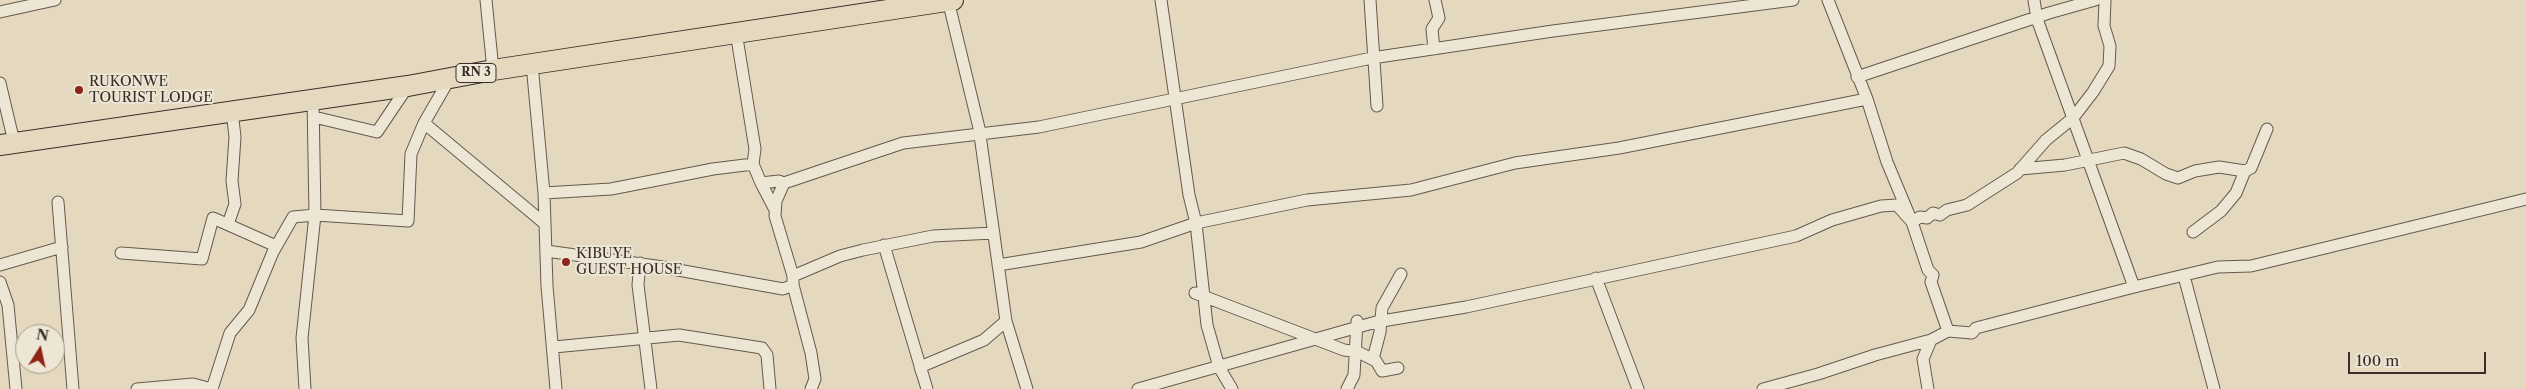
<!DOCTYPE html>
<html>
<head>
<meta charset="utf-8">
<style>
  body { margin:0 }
  #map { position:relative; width:2526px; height:389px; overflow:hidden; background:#e4d9bf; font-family:"Libre Caslon Text",serif }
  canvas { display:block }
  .north { position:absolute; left:15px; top:324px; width:50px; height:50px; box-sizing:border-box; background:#ede6d5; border:1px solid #a59c90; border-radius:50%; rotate:10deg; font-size:14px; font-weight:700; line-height:20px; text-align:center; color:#3a2e28 }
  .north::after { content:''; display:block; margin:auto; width:18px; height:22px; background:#8f2418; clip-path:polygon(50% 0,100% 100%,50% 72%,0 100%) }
  .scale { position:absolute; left:2348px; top:352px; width:138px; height:22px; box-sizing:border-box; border:2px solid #3a2e28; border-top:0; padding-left:6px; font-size:15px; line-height:18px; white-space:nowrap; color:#3a2e28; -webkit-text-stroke:4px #ede6d5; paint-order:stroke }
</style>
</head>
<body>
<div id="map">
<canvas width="2526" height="389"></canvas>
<div class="north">N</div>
<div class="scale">100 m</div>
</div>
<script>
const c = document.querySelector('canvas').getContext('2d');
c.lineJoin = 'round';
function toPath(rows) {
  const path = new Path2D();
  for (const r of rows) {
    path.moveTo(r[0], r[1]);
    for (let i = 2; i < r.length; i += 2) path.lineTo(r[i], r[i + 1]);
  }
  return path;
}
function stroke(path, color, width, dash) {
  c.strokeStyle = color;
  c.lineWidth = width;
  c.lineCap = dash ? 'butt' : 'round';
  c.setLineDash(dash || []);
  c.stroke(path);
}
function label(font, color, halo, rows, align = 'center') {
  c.font = font + ' "Libre Caslon Text",serif';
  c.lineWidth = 4;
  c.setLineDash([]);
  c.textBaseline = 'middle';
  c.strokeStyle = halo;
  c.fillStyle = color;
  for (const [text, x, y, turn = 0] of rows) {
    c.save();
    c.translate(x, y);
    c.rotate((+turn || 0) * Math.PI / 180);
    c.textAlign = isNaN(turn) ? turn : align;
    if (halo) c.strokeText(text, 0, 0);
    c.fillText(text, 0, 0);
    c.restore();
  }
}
const street = toPath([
  [486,0,493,70],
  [948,0,979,128,1006,321,1027,389],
  [1161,0,1189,195,1196,223,1207,325,1219,367,1232,389],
  [1370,0,1377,106],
  [1828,0,1867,99,1887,162,1912,222,1928,270,1933,275,1931,282,1948,331],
  [2034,0,2037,19,2134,287],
  [0,12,55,0],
  [736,32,755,149,753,164,761,183,779,181,784,183,776,201,775,216,793,276],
  [1434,49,1432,29,1439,18,1435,0],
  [532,64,544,193,547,286,556,389],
  [1857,77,2049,13,2095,0],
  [0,83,14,142],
  [313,99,315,215,408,221,411,154,424,123,450,78],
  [314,117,377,132,408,86],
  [424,123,544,223],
  [2020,169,2065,165,2124,153,2141,159,2166,174,2178,178,2195,171,2219,167,2245,171,2251,168,2267,129],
  [761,183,774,208],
  [784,183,903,143,1039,127,1372,58,1553,31,1793,0],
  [544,193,611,189,713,169,753,164],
  [58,202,73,389],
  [228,224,235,204,232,181,235,137,232,111],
  [2193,232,2221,211,2236,193,2245,171],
  [884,245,927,389],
  [546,251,656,266,783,289,793,285,793,276,840,256,863,250,933,236,994,233],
  [121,253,202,259,213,218,276,246],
  [640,263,638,285,651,389],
  [0,265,62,247],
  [998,265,1141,242,1196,223,1307,200,1411,190,1515,163,1619,148,1867,99],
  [2184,276,2214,389],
  [1596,278,1638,389],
  [0,282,8,305,16,389],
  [793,285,811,353,815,379,811,389],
  [1195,293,1344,350,1358,352,1376,361,1382,371,1398,368],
  [554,347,679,335,762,348,767,355,770,389],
  [1373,359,1380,332,1382,308,1401,274],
  [922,373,920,367,984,340,1006,321],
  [137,389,193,384,212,389],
  [212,389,230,333,249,310,273,252,293,217,315,215,302,338,305,389],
  [1138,389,1376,322,1466,307,1796,236,1832,220,1881,206,1897,205,1912,222,1920,217,1927,218,1933,213,1940,215,1947,210,1967,205,2017,173,2046,140,2073,118,2093,92,2109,66,2110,46,2104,26,2105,0],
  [1347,389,1354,375,1357,321],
  [1763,389,1818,374,1875,355,1931,340,1948,331,1972,333,1976,328,2134,287,2218,267,2251,266,2526,199],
  [1928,389,1923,359,1931,340]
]);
const highway = toPath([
  [0,145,408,86,493,70,953,0]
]);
const markers = [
  [79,90,5,"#8f2418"],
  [566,262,5,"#8f2418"]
];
const shields = [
  [476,73,40]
];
const shieldNames = [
  ["RN 3",476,73]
];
const poiNames = [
  ["RUKONWE",89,82],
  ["TOURIST LODGE",89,98],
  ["KIBUYE",576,254],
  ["GUEST HOUSE",576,270]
];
stroke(street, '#64594e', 13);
stroke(highway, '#3a2e28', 22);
stroke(street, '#ede6d5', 11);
stroke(highway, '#e4d9bf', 20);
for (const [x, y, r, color] of markers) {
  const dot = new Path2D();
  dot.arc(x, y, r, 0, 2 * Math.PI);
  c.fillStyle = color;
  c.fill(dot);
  stroke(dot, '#ede6d5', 2);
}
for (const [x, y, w] of shields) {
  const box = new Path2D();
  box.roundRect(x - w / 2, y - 9.5, w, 19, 4);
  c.fillStyle = '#ede6d5';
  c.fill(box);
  stroke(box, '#3a2e28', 1);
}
label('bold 12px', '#3a2e28', null, shieldNames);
label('14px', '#3a2e28', '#ede6d5', poiNames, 'left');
</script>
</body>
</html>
